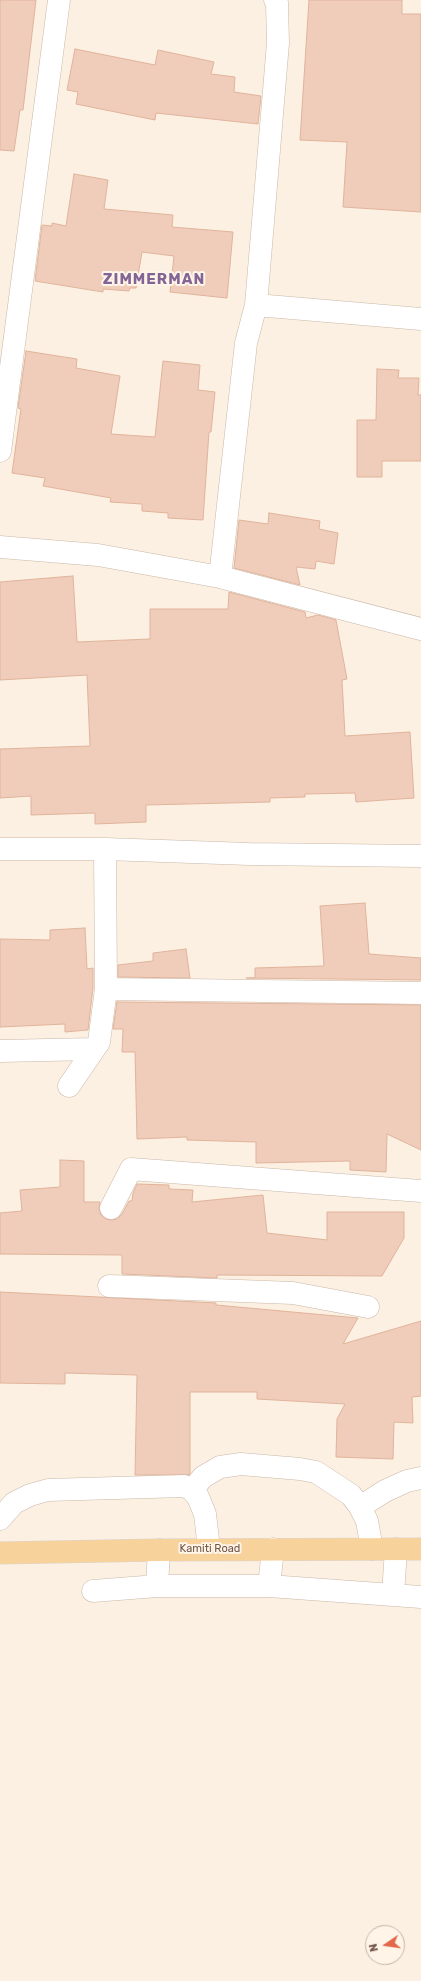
<!DOCTYPE html>
<html>
<head>
<meta charset="utf-8">
<style>
  body { margin:0 }
  #map { position:relative; width:421px; height:1981px; overflow:hidden; background:#fbf0e1; font-family:Rubik,sans-serif }
  canvas { display:block }
  .north { position:absolute; left:365px; top:1925px; width:40px; height:40px; box-sizing:border-box; background:#fef4e7; border:1px solid #c6b5a8; border-radius:50%; rotate:257deg; font-size:11px; font-weight:700; line-height:16px; text-align:center; color:#715649 }
  .north::after { content:''; display:block; margin:auto; width:14px; height:18px; background:#e1664a; clip-path:polygon(50% 0,100% 100%,50% 72%,0 100%) }
</style>
</head>
<body>
<div id="map">
<canvas width="421" height="1981"></canvas>
<div class="north">N</div>
</div>
<script>
const c = document.querySelector('canvas').getContext('2d');
c.lineJoin = 'round';
function fillPath(path, color) {
  c.fillStyle = color;
  c.fill(path, 'evenodd');
}
function toPath(rows) {
  const path = new Path2D();
  for (const r of rows) {
    path.moveTo(r[0], r[1]);
    for (let i = 2; i < r.length; i += 2) path.lineTo(r[i], r[i + 1]);
  }
  return path;
}
function stroke(path, color, width, dash) {
  c.strokeStyle = color;
  c.lineWidth = width;
  c.lineCap = dash ? 'butt' : 'round';
  c.setLineDash(dash || []);
  c.stroke(path);
}
function label(font, color, halo, rows, align = 'center') {
  c.font = font + ' Rubik,sans-serif';
  c.lineWidth = 4;
  c.setLineDash([]);
  c.textBaseline = 'middle';
  c.strokeStyle = halo;
  c.fillStyle = color;
  for (const [text, x, y, turn = 0] of rows) {
    c.save();
    c.translate(x, y);
    c.rotate((+turn || 0) * Math.PI / 180);
    c.textAlign = isNaN(turn) ? turn : align;
    if (halo) c.strokeText(text, 0, 0);
    c.fillText(text, 0, 0);
    c.restore();
  }
}
const building = toPath([
  [0,0,36,0,23,110,20,110,14,151,0,150,0,0],
  [309,0,402,0,402,14,421,14,421,212,343,207,347,142,300,140,309,0],
  [75,49,155,65,158,50,214,62,211,74,235,77,234,92,261,96,258,124,156,113,155,120,76,104,78,92,67,90,75,49],
  [74,174,108,180,104,209,173,215,172,227,233,232,227,298,170,292,174,256,142,252,136,288,130,288,129,291,103,289,103,292,35,281,42,225,52,226,52,223,66,226,74,174],
  [26,351,77,359,76,368,120,376,111,434,155,437,163,361,200,365,198,390,215,392,211,432,209,432,203,520,168,518,168,513,142,511,142,504,110,502,111,498,43,486,45,478,12,473,21,409,18,408,26,351],
  [377,369,399,370,398,378,419,378,418,395,421,395,421,461,382,461,382,477,357,477,357,420,376,420,377,369],
  [269,513,320,521,319,529,338,533,334,564,316,561,315,569,296,567,300,585,234,568,239,520,268,524,269,513],
  [73,576,77,642,150,639,150,609,228,609,229,592,305,612,306,618,318,615,336,620,347,679,342,680,345,736,410,732,414,798,356,802,355,793,305,794,305,797,270,798,270,802,146,805,146,822,95,824,95,813,31,815,31,796,0,798,0,749,90,746,87,675,0,680,0,582,73,576],
  [365,903,369,954,421,958,421,980,246,978,255,978,255,968,324,966,320,906,365,903],
  [85,928,87,969,93,968,93,988,88,1030,65,1032,65,1024,0,1027,0,939,50,940,50,930,85,928],
  [186,949,190,978,118,977,118,965,153,961,153,953,186,949],
  [117,1002,421,1005,421,1150,387,1134,386,1172,350,1170,350,1161,256,1163,256,1142,187,1140,187,1137,137,1139,135,1052,122,1052,123,1029,113,1029,117,1002],
  [60,1160,84,1161,84,1202,100,1202,99,1209,101,1215,106,1219,111,1220,117,1219,122,1214,129,1201,132,1201,133,1193,137,1184,169,1185,169,1189,193,1190,192,1202,263,1195,267,1233,327,1240,327,1212,404,1212,404,1238,382,1276,217,1275,217,1278,122,1274,122,1255,0,1254,0,1213,22,1211,20,1190,60,1187,60,1160],
  [0,1292,216,1303,216,1305,358,1318,343,1344,421,1321,421,1396,412,1397,413,1423,394,1422,393,1459,336,1457,337,1419,345,1404,257,1399,257,1392,190,1392,190,1473,189,1475,135,1475,137,1375,65,1373,65,1384,0,1383,0,1292]
]);
const minor = toPath([
  [256,305,421,319],
  [0,451,59,0],
  [0,547,98,555,220,577,421,629],
  [220,577,246,343,256,305,278,43,277,3,275,0],
  [0,849,105,849,249,854,421,856],
  [106,989,421,993],
  [0,1051,94,1049],
  [69,1086,99,1042,106,989,105,849],
  [111,1208,131,1169,421,1191],
  [109,1286,293,1293,368,1307],
  [192,1490,203,1477,220,1467,241,1464,300,1469,316,1472,351,1495,360,1507,367,1521,372,1549],
  [360,1507,385,1491,407,1481,421,1478],
  [0,1519,14,1503,30,1495,48,1490,184,1486,192,1490,198,1497,205,1514,209,1549],
  [157,1586,159,1550],
  [269,1586,273,1549],
  [93,1591,157,1586,269,1586,421,1597],
  [393,1595,396,1549]
]);
const major = toPath([
  [0,1553,159,1550,421,1549]
]);
const streetNames = [
  ["Kamiti Road",210,1549]
];
const districtNames = [
  ["ZIMMERMAN",154,280]
];
fillPath(building, '#efcdba');
stroke(building, '#e1b39b', 1);
stroke(minor, '#cbb7a9', 23);
stroke(major, '#dad3d0', 23);
stroke(minor, '#fff', 22);
stroke(major, '#f8d29b', 22);
label('11px', '#715649', '#fef4e7', streetNames);
c.letterSpacing = '1px';
label('bold 15px', '#836595', '#fef4e7', districtNames);
c.letterSpacing = '0px';
</script>
</body>
</html>
